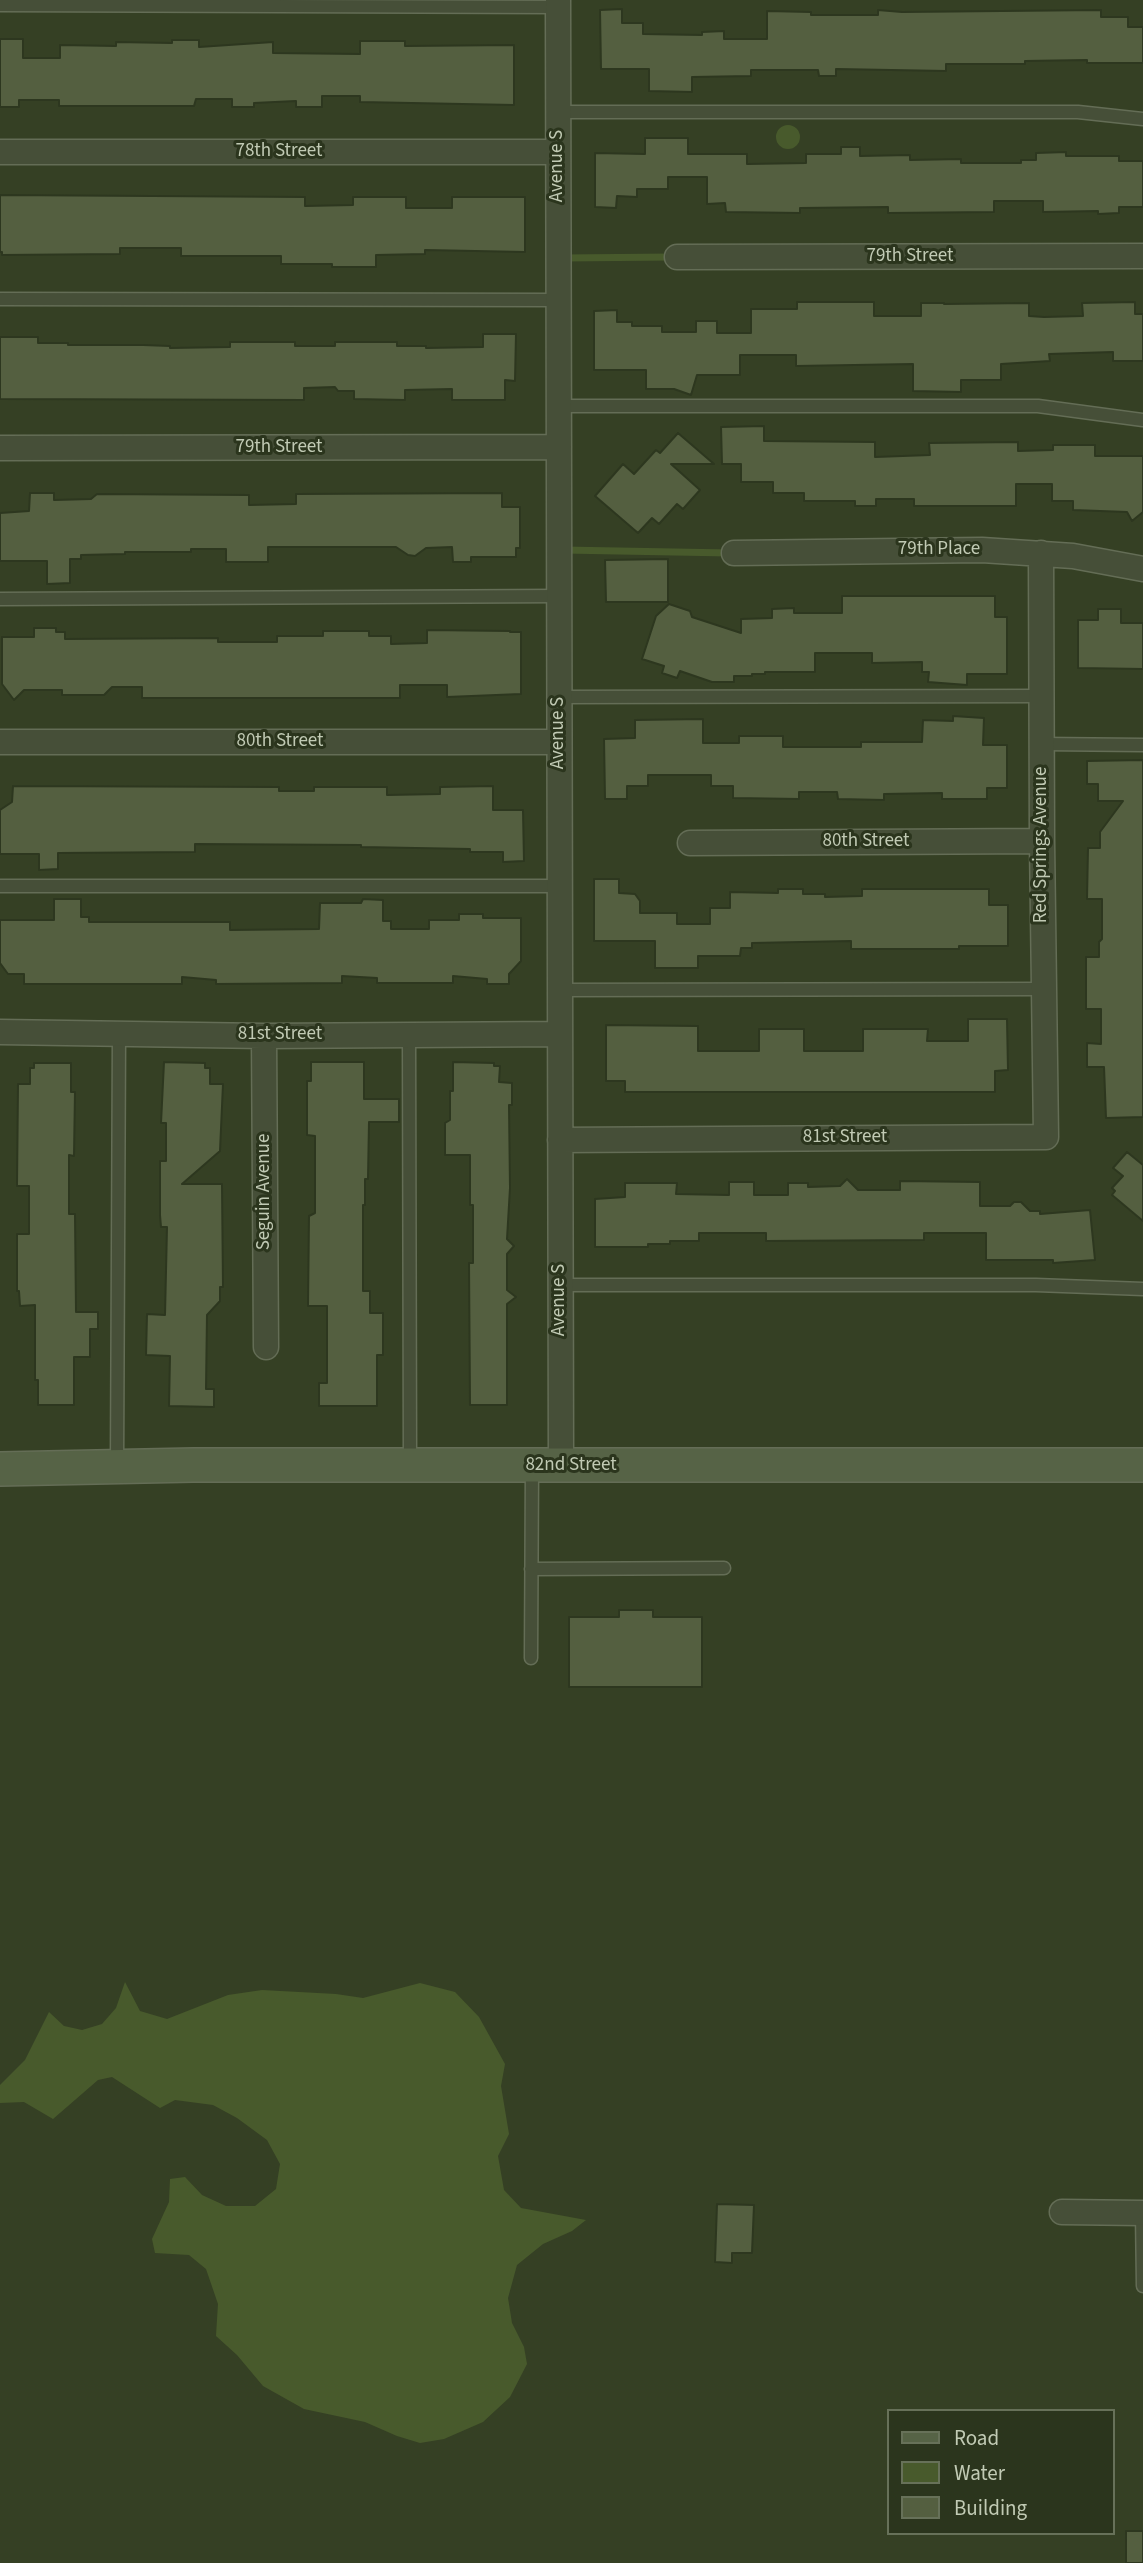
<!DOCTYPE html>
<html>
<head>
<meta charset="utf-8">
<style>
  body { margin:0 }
  #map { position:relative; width:1143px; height:2563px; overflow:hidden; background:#354024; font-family:"Source Sans 3",sans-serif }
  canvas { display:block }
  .legend { position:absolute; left:887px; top:2409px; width:228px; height:126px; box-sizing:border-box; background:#2b351d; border:2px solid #677159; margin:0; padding:9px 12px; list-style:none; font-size:21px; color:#c1cab4 }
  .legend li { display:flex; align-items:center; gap:14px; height:35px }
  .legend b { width:35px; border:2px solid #677159 }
</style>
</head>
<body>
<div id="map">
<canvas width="1143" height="2563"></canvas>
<ul class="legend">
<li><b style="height:9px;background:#566346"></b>Road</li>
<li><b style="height:19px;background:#485a2c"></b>Water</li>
<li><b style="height:19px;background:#545f40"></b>Building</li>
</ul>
</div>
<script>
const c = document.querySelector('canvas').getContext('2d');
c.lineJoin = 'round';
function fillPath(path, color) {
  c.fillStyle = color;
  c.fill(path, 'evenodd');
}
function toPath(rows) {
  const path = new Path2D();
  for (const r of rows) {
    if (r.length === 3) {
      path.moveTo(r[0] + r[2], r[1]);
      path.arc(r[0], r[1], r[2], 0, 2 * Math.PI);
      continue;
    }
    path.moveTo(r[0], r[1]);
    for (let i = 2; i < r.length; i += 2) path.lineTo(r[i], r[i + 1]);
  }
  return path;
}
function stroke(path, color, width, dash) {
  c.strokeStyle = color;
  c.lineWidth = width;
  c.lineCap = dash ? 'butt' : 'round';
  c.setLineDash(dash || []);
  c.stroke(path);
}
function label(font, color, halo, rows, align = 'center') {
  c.font = font + ' "Source Sans 3",sans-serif';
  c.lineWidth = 6;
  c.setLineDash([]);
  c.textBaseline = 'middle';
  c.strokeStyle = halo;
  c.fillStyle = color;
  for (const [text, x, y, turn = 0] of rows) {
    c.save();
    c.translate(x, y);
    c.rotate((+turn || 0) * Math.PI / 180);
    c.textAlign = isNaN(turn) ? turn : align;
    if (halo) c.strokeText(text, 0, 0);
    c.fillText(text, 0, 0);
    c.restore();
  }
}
const water = toPath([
  [788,137,12],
  [125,1982,140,2011,167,2019,228,1995,262,1990,336,1994,363,1998,420,1983,455,1992,479,2017,505,2064,501,2086,509,2134,498,2156,504,2190,521,2208,586,2220,572,2231,543,2244,517,2265,508,2298,512,2323,524,2347,527,2364,510,2397,483,2422,444,2439,420,2443,397,2436,365,2422,304,2409,263,2386,237,2355,216,2336,218,2304,206,2269,189,2255,155,2253,152,2239,169,2202,170,2179,185,2177,202,2195,226,2206,255,2206,276,2189,280,2164,267,2140,237,2118,213,2105,175,2100,160,2108,112,2077,98,2080,53,2119,24,2102,0,2103,0,2085,25,2060,49,2012,64,2026,82,2030,102,2024,116,2008]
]);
const stream = toPath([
  [563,258,673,257],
  [563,550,730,553]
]);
const building = toPath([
  [622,9,622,23,643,23,643,34,702,35,702,32,724,31,724,39,767,39,767,11,811,12,811,15,878,15,878,10,902,12,1101,10,1101,17,1128,17,1128,27,1143,27,1143,63,1087,63,1087,60,1025,61,1025,64,946,64,946,71,836,69,836,76,819,76,818,70,751,70,751,76,692,77,692,92,649,91,649,69,601,69,600,10,622,9],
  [0,39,23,39,23,58,60,58,60,45,116,46,116,42,172,43,172,40,199,40,199,47,273,42,273,53,360,54,360,41,405,41,405,46,514,45,514,105,360,102,360,96,322,96,322,107,296,107,296,101,254,103,254,107,232,107,232,99,196,99,194,106,59,106,59,100,19,100,19,107,0,107,0,39],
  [645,138,688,138,688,154,747,154,747,164,806,163,806,154,841,154,841,147,860,147,860,156,910,155,910,160,961,159,961,163,1021,163,1021,160,1036,160,1036,153,1066,152,1066,156,1119,156,1119,161,1143,161,1143,207,1119,207,1119,213,1098,214,1098,211,1043,212,1043,201,994,201,994,212,888,213,888,207,800,208,800,213,726,212,725,203,707,204,707,177,668,177,668,189,637,189,637,197,617,196,616,208,595,207,595,153,645,154,645,138],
  [0,195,305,197,305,206,353,205,353,197,406,197,406,208,452,208,452,197,525,197,525,252,425,250,425,254,376,255,376,267,332,267,332,264,281,264,281,256,181,256,181,248,120,248,120,254,2,255,2,252,0,252,0,195],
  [797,302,874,302,874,316,921,316,921,303,944,303,944,304,1029,303,1029,316,1044,317,1083,316,1082,303,1135,302,1135,314,1143,314,1143,361,1113,361,1113,352,1049,354,1050,361,1001,364,1001,380,961,380,961,392,913,391,913,364,796,366,796,355,740,355,740,375,697,375,691,395,674,389,646,389,646,370,594,370,594,311,617,310,617,322,632,322,632,326,662,326,662,332,696,332,696,321,717,321,717,333,751,333,751,309,797,309,797,302],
  [483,334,516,334,515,381,505,380,505,400,452,400,452,389,405,390,405,400,354,399,354,391,338,391,335,387,304,388,304,400,0,399,0,337,38,337,38,343,68,343,68,345,143,345,170,346,170,348,230,347,230,342,295,342,295,346,335,346,335,342,397,342,397,346,426,346,426,348,483,347,483,334],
  [764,426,764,441,875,442,875,457,930,455,929,443,1018,442,1018,451,1053,450,1053,445,1095,445,1095,456,1143,456,1143,512,1132,521,1127,512,1073,510,1073,501,1052,501,1052,484,1016,484,1016,506,914,506,914,499,876,499,876,506,855,506,855,501,804,501,804,493,773,493,773,482,741,482,741,464,722,464,721,427,764,426],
  [678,433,714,464,671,464,700,490,683,509,677,504,659,524,652,518,638,533,595,496,623,464,634,474,656,450,660,453,678,433],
  [30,493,54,493,54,500,91,499,97,494,249,495,249,505,296,504,296,494,502,493,502,507,520,507,520,548,516,548,516,557,471,557,471,562,453,562,452,547,426,548,415,556,408,555,396,547,268,547,268,562,226,562,226,549,191,549,191,552,125,552,125,554,81,555,81,559,70,559,70,583,47,584,47,561,0,561,0,513,29,511,30,493],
  [668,559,668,602,606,602,605,560,668,559],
  [842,596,995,596,995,617,1007,617,1007,674,967,674,967,685,928,682,929,672,922,672,922,662,872,663,872,653,815,653,815,672,765,672,765,674,752,674,752,676,734,676,734,682,712,682,680,671,677,678,662,673,664,666,642,659,656,616,669,604,690,611,692,617,741,633,741,619,772,618,772,609,794,608,794,613,842,613,842,596],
  [1098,609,1121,609,1121,623,1143,623,1143,669,1078,668,1078,620,1098,620,1098,609],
  [34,628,56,628,56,632,65,632,65,639,218,638,218,642,277,642,277,636,323,636,323,631,369,631,369,636,391,636,391,644,427,643,427,630,510,631,510,632,521,632,521,694,447,697,447,685,400,685,400,698,142,698,142,687,112,687,104,695,62,695,62,690,24,690,14,700,2,684,2,637,34,637,34,628],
  [953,716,984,718,983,745,1007,745,1007,788,987,788,987,799,942,799,942,793,884,794,884,800,838,799,837,792,799,792,799,799,733,798,733,786,711,786,711,775,648,775,648,786,627,786,627,799,605,799,604,739,635,738,635,720,703,719,703,743,739,743,739,736,783,736,783,747,861,747,861,742,922,742,923,720,953,721,953,716],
  [1143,760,1143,1117,1106,1118,1104,1067,1087,1067,1087,1043,1101,1044,1101,1009,1086,1009,1086,957,1099,957,1099,942,1102,939,1102,899,1087,899,1088,848,1100,848,1100,832,1123,801,1098,801,1098,784,1087,784,1087,761,1143,760],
  [13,786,279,787,279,791,314,791,314,787,387,787,387,795,440,794,440,787,493,786,493,810,523,810,524,861,503,862,503,852,470,852,470,849,361,847,361,845,195,844,195,852,58,853,58,869,39,870,39,854,0,854,0,810,12,802,13,786],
  [594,879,619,879,619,893,635,894,640,901,640,913,677,913,677,924,710,924,710,908,730,908,730,892,778,893,778,889,803,889,803,894,825,894,825,897,862,896,862,889,989,889,989,905,1008,905,1008,946,959,946,959,949,851,949,851,941,752,943,752,948,741,948,740,956,698,956,698,968,655,968,655,941,594,941,594,879],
  [54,899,81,899,81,917,89,917,89,922,230,922,230,930,319,929,320,903,361,903,363,899,383,900,383,921,391,921,391,929,429,929,429,920,459,920,459,914,483,914,483,918,521,918,521,961,509,974,509,984,487,984,487,979,453,976,453,983,377,983,377,978,342,976,342,983,216,984,216,980,182,977,182,984,24,984,24,974,8,974,0,963,0,920,54,920,54,899],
  [968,1019,1007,1019,1008,1070,995,1071,995,1092,625,1092,625,1081,606,1081,606,1025,698,1026,698,1051,759,1051,759,1029,804,1029,804,1051,863,1051,863,1029,928,1029,927,1041,968,1041,968,1019],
  [164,1062,205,1063,205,1068,210,1068,210,1084,223,1084,220,1151,182,1184,222,1184,223,1287,220,1287,220,1301,207,1315,206,1389,214,1389,214,1407,169,1406,170,1356,146,1355,147,1314,165,1315,167,1227,161,1227,160,1215,160,1161,166,1161,166,1123,161,1123,164,1062],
  [311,1062,364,1062,364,1099,399,1099,399,1122,369,1122,368,1179,365,1179,365,1205,363,1205,363,1291,370,1291,370,1313,383,1313,383,1355,377,1355,377,1406,319,1406,319,1383,327,1383,327,1306,308,1306,309,1216,315,1213,315,1136,307,1135,307,1081,311,1081,311,1062],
  [453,1062,494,1063,494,1066,500,1066,499,1082,512,1083,512,1105,509,1105,510,1188,507,1239,514,1246,507,1254,507,1290,516,1297,507,1304,507,1405,470,1405,469,1263,473,1263,473,1205,470,1205,470,1155,445,1155,445,1123,450,1120,450,1091,453,1091,453,1062],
  [34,1063,71,1063,71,1092,75,1092,74,1156,69,1155,69,1214,75,1214,76,1312,98,1312,98,1329,90,1329,90,1357,74,1357,74,1405,38,1405,38,1380,35,1380,35,1305,20,1306,19,1291,17,1291,17,1234,29,1234,29,1186,17,1186,18,1084,30,1084,30,1068,34,1068,34,1063],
  [1127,1152,1143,1165,1143,1221,1112,1195,1115,1191,1112,1188,1123,1176,1113,1168,1127,1152],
  [847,1179,858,1190,900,1190,900,1181,980,1182,980,1206,1010,1206,1014,1202,1021,1202,1030,1211,1040,1211,1040,1214,1090,1210,1095,1260,1053,1263,1053,1260,986,1260,986,1233,924,1233,924,1240,766,1241,766,1233,699,1233,699,1241,670,1241,670,1244,648,1244,648,1247,595,1247,595,1199,625,1197,625,1183,677,1183,676,1194,729,1195,729,1182,754,1182,754,1195,788,1195,788,1183,808,1183,808,1187,840,1186,847,1179],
  [619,1610,653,1610,653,1617,702,1617,702,1687,569,1687,569,1617,619,1617,619,1610],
  [717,2204,754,2205,752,2253,732,2253,732,2263,715,2262,717,2204],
  [1126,2531,1143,2531,1143,2563,1126,2563,1126,2531]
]);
const service = toPath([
  [0,5,558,7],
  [558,112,1078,112,1143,119],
  [0,299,558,300],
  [559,406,1038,406,1143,420],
  [0,599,559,596],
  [559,697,1043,696],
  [1042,744,1143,745],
  [0,886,559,886],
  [559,990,1043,989],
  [409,1035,410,1465],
  [560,1285,1036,1285,1143,1289],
  [117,1464,119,1034],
  [531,1569,724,1568],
  [531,1658,532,1466],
  [1142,2213,1143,2286]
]);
const minor = toPath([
  [558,0,561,1466],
  [0,152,558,152],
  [677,257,1143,256],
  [0,448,559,447],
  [734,553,982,550,1073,556,1143,569],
  [0,742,559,742],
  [690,843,1042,841],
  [0,1032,264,1036,560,1034],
  [264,1036,266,1347],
  [560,1140,1046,1137,1042,841,1041,553],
  [1062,2212,1143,2213]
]);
const secondary = toPath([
  [0,1469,193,1465,1143,1465]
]);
const streetNames = [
  ["78th Street",279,152],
  ["Avenue S",558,166,-90],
  ["79th Street",910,257],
  ["79th Street",279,448],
  ["79th Place",939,550],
  ["Avenue S",559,733,-90],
  ["80th Street",280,742],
  ["80th Street",866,842],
  ["Red Springs Avenue",1042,845,-90],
  ["81st Street",280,1035],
  ["81st Street",845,1138],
  ["Seguin Avenue",265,1192,-90],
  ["Avenue S",560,1300,-90],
  ["82nd Street",571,1466]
];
fillPath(water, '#485a2c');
stroke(stream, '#485a2c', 7);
fillPath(building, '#545f40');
stroke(building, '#2d371f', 2);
stroke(service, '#646d56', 15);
stroke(minor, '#646d56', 27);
stroke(secondary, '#646d56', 36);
stroke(service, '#464f38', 12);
stroke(minor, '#464f38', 24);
stroke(secondary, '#566346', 33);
label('19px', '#c1cab4', '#2b351d', streetNames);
</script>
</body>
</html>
